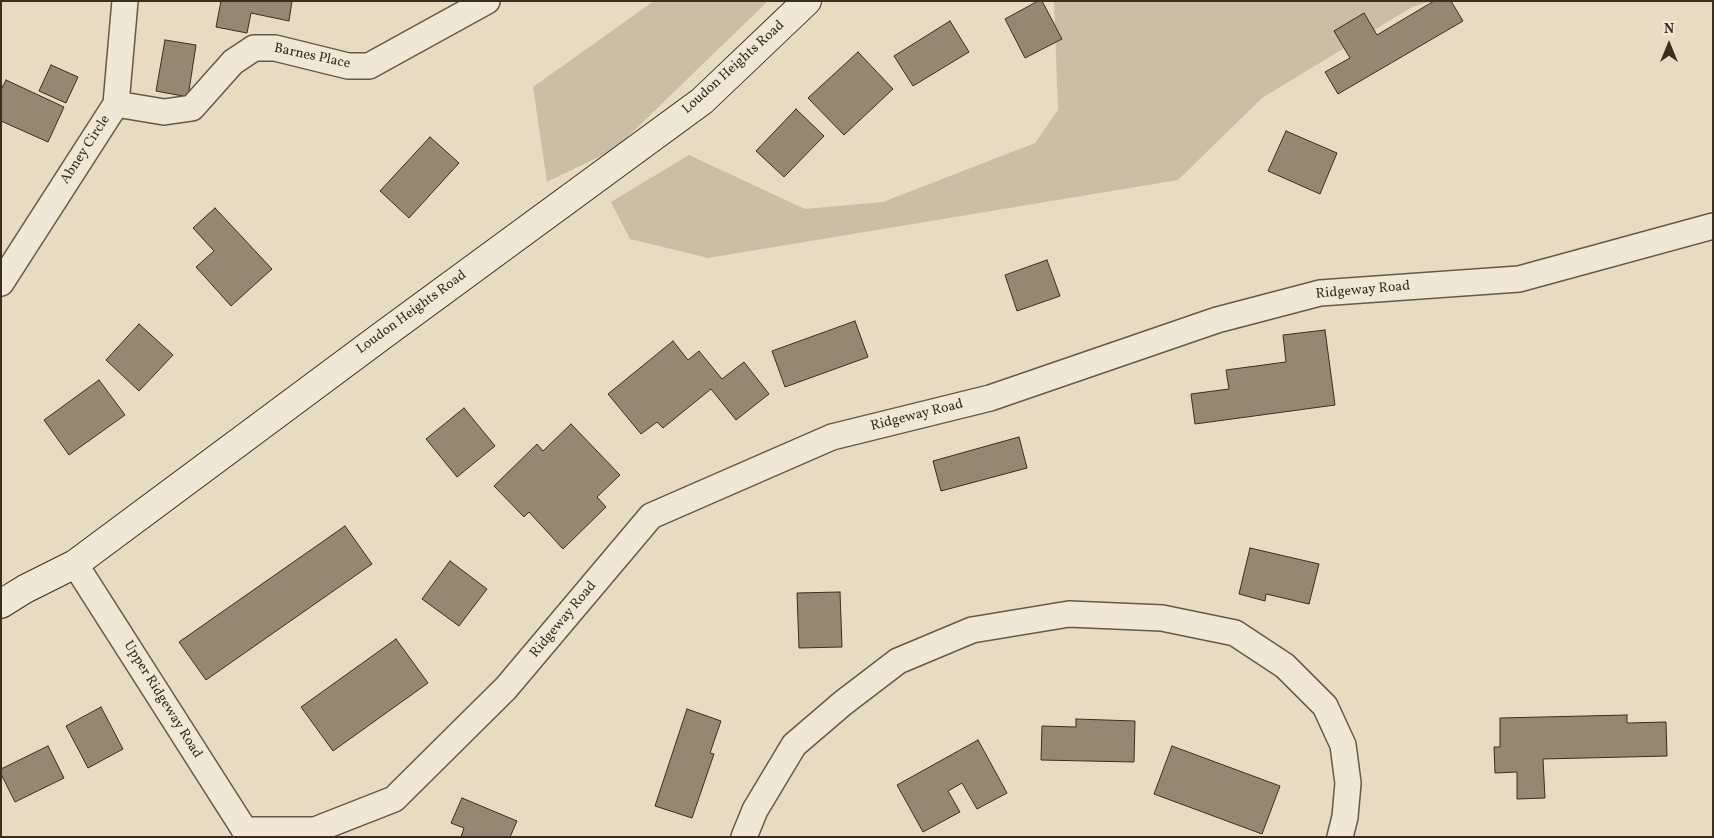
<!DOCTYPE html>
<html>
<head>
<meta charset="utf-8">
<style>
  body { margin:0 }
  #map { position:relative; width:1714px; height:838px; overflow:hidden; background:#e7dbc1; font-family:Vollkorn,serif }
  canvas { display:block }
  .frame { position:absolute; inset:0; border:2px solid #3c2e1e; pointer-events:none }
  .north { position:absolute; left:1644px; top:20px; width:50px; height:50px; -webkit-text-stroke:4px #efe8d7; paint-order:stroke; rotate:0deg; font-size:14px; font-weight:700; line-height:20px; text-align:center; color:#3c2e1e }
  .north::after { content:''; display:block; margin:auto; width:18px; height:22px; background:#3c2e1e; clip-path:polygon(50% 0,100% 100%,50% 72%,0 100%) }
</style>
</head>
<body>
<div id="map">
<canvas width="1714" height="838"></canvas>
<div class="frame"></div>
<div class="north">N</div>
</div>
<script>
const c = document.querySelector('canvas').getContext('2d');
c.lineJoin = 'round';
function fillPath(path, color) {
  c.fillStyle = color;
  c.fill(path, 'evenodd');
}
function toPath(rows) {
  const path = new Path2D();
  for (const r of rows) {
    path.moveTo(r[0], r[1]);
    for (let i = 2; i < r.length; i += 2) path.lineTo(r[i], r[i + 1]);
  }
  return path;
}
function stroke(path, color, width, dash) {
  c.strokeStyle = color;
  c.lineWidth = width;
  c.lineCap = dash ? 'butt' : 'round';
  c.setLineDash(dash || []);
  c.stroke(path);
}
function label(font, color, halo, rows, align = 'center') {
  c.font = font + ' Vollkorn,serif';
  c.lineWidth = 5;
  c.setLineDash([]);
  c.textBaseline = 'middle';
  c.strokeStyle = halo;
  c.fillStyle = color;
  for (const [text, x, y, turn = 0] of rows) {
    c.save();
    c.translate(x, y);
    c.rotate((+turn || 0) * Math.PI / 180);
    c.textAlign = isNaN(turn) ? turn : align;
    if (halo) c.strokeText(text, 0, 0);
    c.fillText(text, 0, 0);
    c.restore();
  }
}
const green = toPath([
  [654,1,768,1,615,149,547,182,533,87],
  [1054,1,1431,1,1412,7,1262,98,1178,180,708,258,630,239,611,202,689,155,805,209,883,202,1035,143,1058,110]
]);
const building = toPath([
  [221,1,292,1,289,21,251,13,247,33,216,27,221,1],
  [1038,1,1042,1,1062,39,1025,58,1005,19,1038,1],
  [1434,1,1451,1,1463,21,1338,94,1325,72,1350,58,1334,31,1364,13,1377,35,1434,1],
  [950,21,969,52,913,86,894,56,950,21],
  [165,40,196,45,188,97,156,91,165,40],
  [858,52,893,89,844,135,808,98,858,52],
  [51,65,78,77,66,103,39,91,51,65],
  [6,80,64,107,48,142,1,121,1,90,6,80],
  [796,109,824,136,784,177,756,151,796,109],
  [1286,131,1337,153,1320,194,1268,171,1286,131],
  [430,137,459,163,409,218,380,191,430,137],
  [215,208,272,269,231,306,196,267,214,251,193,228,215,208],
  [1047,260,1060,296,1017,311,1005,275,1047,260],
  [855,321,868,357,785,387,772,351,855,321],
  [139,324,173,355,139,391,106,360,139,324],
  [1325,330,1335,405,1195,424,1191,394,1229,389,1226,370,1286,362,1283,335,1325,330],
  [673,341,688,360,699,351,722,379,744,362,769,394,736,420,711,389,663,428,657,422,641,434,608,394,673,341],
  [99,380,125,415,69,455,44,420,99,380],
  [464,408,495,446,457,477,426,439,464,408],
  [571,424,620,475,597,497,606,507,563,549,529,512,524,517,494,486,537,444,543,451,571,424],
  [1019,437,1027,468,941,491,933,461,1019,437],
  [345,526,372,564,206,680,179,642,345,526],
  [1250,548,1319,564,1309,604,1266,594,1265,601,1239,594,1250,548],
  [450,561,487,589,459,626,422,599,450,561],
  [840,592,842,647,799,648,797,593,840,592],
  [396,639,428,683,333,751,301,707,396,639],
  [101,707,123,749,88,768,66,726,101,707],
  [687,709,721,721,710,753,714,754,692,818,655,806,687,709],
  [1627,715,1627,723,1666,722,1667,756,1543,759,1545,798,1517,799,1517,772,1495,773,1494,747,1500,747,1500,718,1627,715],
  [1076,719,1135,721,1134,762,1041,760,1042,726,1076,727,1076,719],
  [978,740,1007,793,977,809,962,783,948,791,960,812,923,832,897,785,978,740],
  [48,746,64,778,15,802,1,774,1,769,48,746],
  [1172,746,1280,786,1262,834,1154,794,1172,746],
  [462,798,517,821,510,837,461,837,464,828,451,823,462,798]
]);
const street = toPath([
  [116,104,164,112,192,108,233,62,254,48,275,48,348,66,369,66,487,1],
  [1,283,116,104,125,1],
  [75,564,249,837],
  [244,830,315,830,394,799,506,688,651,516,832,437,990,398,1217,320,1320,293,1519,279,1713,226],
  [744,837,755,810,794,745,843,703,898,661,972,630,1069,614,1162,618,1235,633,1285,666,1325,706,1343,745,1348,783,1345,817,1340,837]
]);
const secondary = toPath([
  [1,604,25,589,75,564,383,335,702,101,807,1]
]);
const streetNames = [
  ["Barnes Place",312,57,12],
  ["Loudon Heights Road",734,68,-42],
  ["Abney Circle",86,150,-57],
  ["Ridgeway Road",1363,291,-5],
  ["Loudon Heights Road",412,313,-36],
  ["Ridgeway Road",917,416,-14],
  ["Ridgeway Road",564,620,-50],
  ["Upper Ridgeway Road",162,700,58]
];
fillPath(green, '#cabea5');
fillPath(building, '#958873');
stroke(building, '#3c2e1e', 1);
stroke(street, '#675947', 28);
stroke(secondary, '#3c2e1e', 30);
stroke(street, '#efe8d7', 25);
stroke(secondary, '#efe8d7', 28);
label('14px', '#3c2e1e', '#efe8d7', streetNames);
</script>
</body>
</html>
